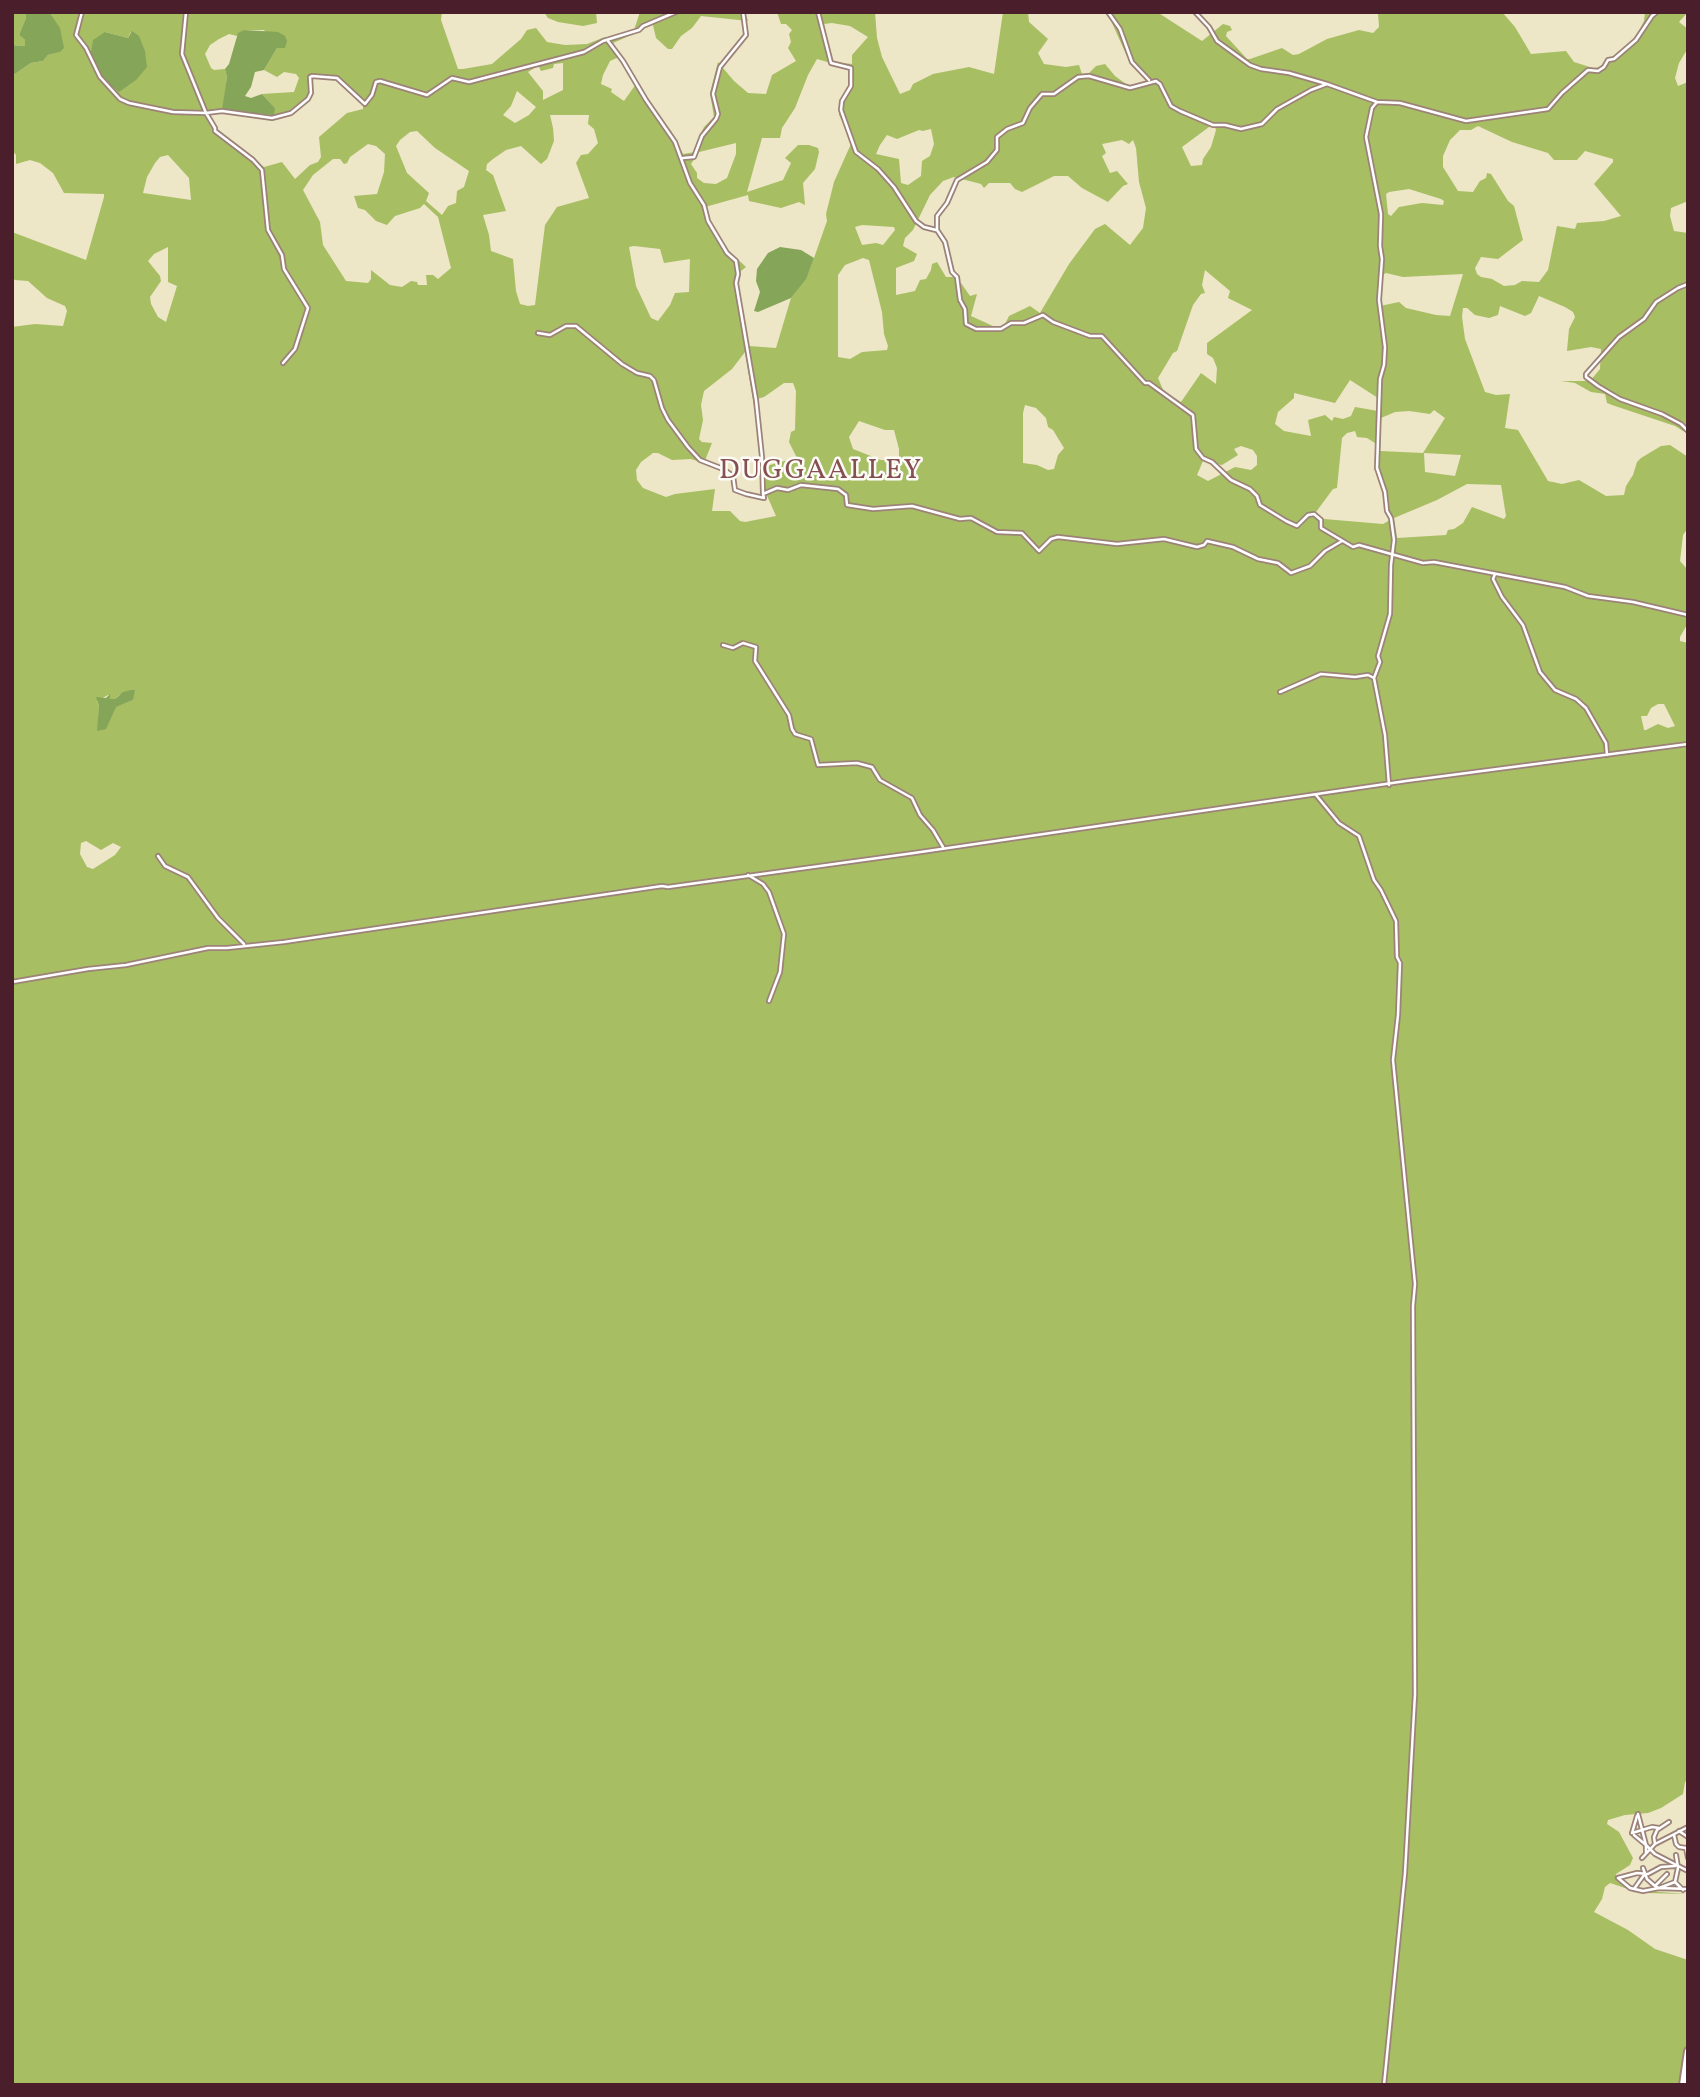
<!DOCTYPE html>
<html>
<head>
<meta charset="utf-8">
<style>
  body { margin:0 }
  #map { position:relative; width:1700px; height:2097px; overflow:hidden; background:#ede6c7; font-family:Vollkorn,serif }
  canvas { display:block }
  .frame { position:absolute; inset:0; border:14px solid #4a1f2b; pointer-events:none }
</style>
</head>
<body>
<div id="map">
<canvas width="1700" height="2097"></canvas>
<div class="frame"></div>
</div>
<script>
const c = document.querySelector('canvas').getContext('2d');
c.lineJoin = 'round';
function fillPath(path, color) {
  c.fillStyle = color;
  c.fill(path, 'evenodd');
}
function toPath(rows) {
  const path = new Path2D();
  for (const r of rows) {
    path.moveTo(r[0], r[1]);
    for (let i = 2; i < r.length; i += 2) path.lineTo(r[i], r[i + 1]);
  }
  return path;
}
function stroke(path, color, width, dash) {
  c.strokeStyle = color;
  c.lineWidth = width;
  c.lineCap = dash ? 'butt' : 'round';
  c.setLineDash(dash || []);
  c.stroke(path);
}
function label(font, color, halo, rows, align = 'center') {
  c.font = font + ' Vollkorn,serif';
  c.lineWidth = 5;
  c.setLineDash([]);
  c.textBaseline = 'middle';
  c.strokeStyle = halo;
  c.fillStyle = color;
  for (const [text, x, y, turn = 0] of rows) {
    c.save();
    c.translate(x, y);
    c.rotate((+turn || 0) * Math.PI / 180);
    c.textAlign = isNaN(turn) ? turn : align;
    if (halo) c.strokeText(text, 0, 0);
    c.fillText(text, 0, 0);
    c.restore();
  }
}
const green = toPath([
  [13,12,25,12,26,18,19,35,25,40,25,46,12,45],
  [49,12,442,12,441,20,458,69,463,69,492,64,521,39,527,30,536,28,547,42,565,45,587,44,605,37,608,40,634,30,640,12,745,12,748,21,701,16,692,28,681,36,672,49,668,49,656,38,653,25,646,26,643,30,613,43,657,113,671,131,683,154,695,152,697,142,704,127,714,117,710,93,718,62,734,81,748,93,766,94,772,75,796,61,788,48,791,42,789,34,792,30,786,24,781,24,777,12,875,12,877,38,882,57,900,94,910,90,913,84,933,74,969,67,994,74,1003,12,1028,12,1029,22,1048,39,1038,53,1044,64,1066,67,1079,65,1082,74,1089,73,1096,66,1105,64,1115,76,1130,87,1148,80,1131,65,1107,12,1157,12,1202,41,1223,24,1230,26,1232,30,1227,32,1226,36,1247,59,1250,59,1282,48,1293,55,1299,54,1327,39,1359,30,1373,33,1379,27,1378,12,1502,12,1515,27,1531,54,1566,51,1574,62,1593,68,1602,67,1607,58,1611,58,1635,39,1644,21,1645,12,1688,12,1679,22,1688,29,1688,48,1679,63,1675,78,1678,86,1688,82,1688,201,1671,208,1670,216,1674,231,1688,233,1688,434,1675,426,1612,405,1607,403,1605,394,1591,392,1575,383,1561,381,1590,381,1600,369,1601,349,1591,347,1567,351,1569,329,1575,317,1573,312,1565,307,1539,296,1531,313,1525,316,1500,306,1498,315,1489,318,1475,315,1467,308,1463,308,1462,317,1465,339,1485,392,1496,395,1510,394,1505,428,1518,430,1548,481,1562,484,1579,480,1606,496,1624,495,1626,486,1633,475,1637,462,1641,458,1661,446,1670,445,1688,457,1688,528,1683,535,1680,561,1688,570,1688,623,1680,637,1680,641,1688,643,1688,1779,1685,1782,1683,1794,1661,1808,1648,1813,1625,1815,1608,1820,1607,1824,1619,1832,1633,1858,1630,1865,1616,1874,1616,1879,1624,1886,1632,1890,1688,1894,1646,1893,1634,1891,1610,1883,1605,1887,1602,1899,1594,1912,1628,1930,1655,1949,1688,1960,1688,2085,12,2085,12,327,35,324,63,326,67,311,65,306,47,298,28,281,15,280,12,277,12,232,86,260,104,197,104,194,64,193,53,173,40,163,30,160,16,164,16,155,12,150,12,76,31,63,43,61,48,55,59,52],
  [832,23,850,26,868,37,852,55,852,64,834,62,830,54,824,24],
  [244,30,264,30,277,48,264,70,277,77,284,72,296,74,299,78,294,92,262,94,275,108,264,115,223,110,227,77,225,69,214,70,211,68,205,54,210,45,219,39,229,34,237,36],
  [131,31,119,92,105,32,128,38],
  [619,57,636,84,624,101,611,92,612,89,601,84,603,75,610,61],
  [817,59,848,68,848,88,841,100,839,115,851,138,851,144,834,182,826,214,827,221,814,258,805,279,791,298,776,348,749,346,738,285,741,271,746,267,727,249,709,220,705,207,748,195,749,201,781,208,799,202,805,205,803,183,815,169,819,152,818,148,809,145,798,145,785,158,791,163,783,180,747,192,762,138,780,138,782,128,795,108,808,75],
  [563,63,563,90,543,100,543,91,528,72,536,67,539,67,541,71,553,68,554,64],
  [313,76,336,78,363,104,363,109,347,113,319,137,321,157,318,162,310,165,295,179,282,162,264,167,220,133,209,114,231,113,273,118,293,115,312,95],
  [517,91,536,107,529,115,515,123,503,115,511,106],
  [550,115,589,115,588,124,594,129,598,143,588,154,581,155,576,163,589,198,557,207,545,225,535,305,528,306,520,304,516,291,513,259,491,251,489,235,483,215,506,211,493,175,486,170,487,164,493,159,506,150,521,146,541,164,547,159,554,141,553,128],
  [1478,126,1512,142,1548,153,1554,160,1577,160,1585,151,1613,159,1613,162,1594,184,1621,216,1604,221,1577,223,1575,229,1557,226,1548,270,1539,282,1522,281,1515,285,1504,286,1492,279,1481,277,1477,274,1475,268,1481,257,1498,259,1523,240,1514,206,1508,201,1491,174,1487,173,1486,178,1480,181,1473,192,1458,191,1443,167,1443,156,1450,140,1460,130,1471,130],
  [1209,127,1215,127,1216,130,1211,147,1203,159,1202,165,1191,166,1182,147],
  [931,129,934,144,930,156,922,161,921,176,908,185,901,183,899,159,876,154,880,145,887,135,897,139,919,130,923,131],
  [417,131,435,148,469,171,464,187,457,191,456,203,448,206,442,215,426,201,429,193,407,173,396,146,400,140,410,132],
  [1122,140,1129,144,1133,140,1136,148,1139,182,1146,208,1143,228,1130,245,1105,224,1095,229,1069,264,1040,313,1030,306,1009,316,1004,326,993,326,971,316,977,294,970,296,961,283,956,283,955,277,946,277,937,262,932,264,931,270,926,279,920,280,915,291,896,295,896,268,914,261,917,254,903,246,905,238,913,230,930,195,943,181,954,177,981,184,984,188,989,183,1010,183,1015,189,1022,192,1054,176,1068,176,1082,188,1108,202,1123,186,1128,184,1117,171,1110,173,1102,156,1106,153,1102,144],
  [736,143,736,154,727,178,716,184,704,183,697,178,697,173,691,164,699,152],
  [368,144,376,146,385,154,384,172,377,194,354,196,358,208,365,210,376,221,387,225,395,216,420,208,424,204,438,217,451,268,438,279,433,275,426,275,427,285,418,285,417,282,411,281,402,287,390,285,371,270,371,279,368,283,346,281,323,245,320,222,303,190,313,175,333,159,340,159,344,164,347,163,350,157],
  [168,155,189,178,191,200,143,193,147,177,155,163,160,157],
  [1409,189,1441,199,1444,201,1443,205,1422,203,1399,207,1391,216,1388,214,1386,194,1389,192],
  [862,225,894,227,895,230,883,245,876,243,862,245,855,227],
  [634,246,660,249,664,263,690,259,689,292,675,293,670,305,658,321,651,318,636,286,629,247],
  [168,247,168,282,177,286,166,322,158,317,151,304,150,297,161,281,160,276,148,261,154,254],
  [863,258,869,260,882,312,884,334,888,346,887,350,862,352,850,359,838,357,838,275,845,265],
  [1205,270,1230,291,1228,298,1252,310,1207,343,1207,354,1213,358,1217,368,1216,384,1201,373,1181,402,1164,392,1158,378,1173,353,1177,351,1193,305,1201,294,1205,293,1202,285],
  [1386,273,1403,277,1463,274,1450,316,1436,315,1406,308,1399,302,1380,306,1379,277],
  [745,352,754,406,757,406,757,399,764,397,784,383,793,383,796,391,795,430,791,432,789,442,796,456,792,459,766,466,765,491,776,516,745,522,740,521,730,511,712,511,715,489,675,494,666,497,643,488,637,480,636,470,641,462,653,453,658,453,672,460,691,459,704,463,712,443,702,442,699,439,703,420,701,405,704,391,732,369],
  [1350,380,1378,398,1378,411,1355,407,1351,416,1343,419,1334,417,1332,421,1325,415,1308,420,1311,436,1284,431,1275,424,1278,412,1294,398,1294,393,1335,403],
  [1025,405,1036,408,1046,418,1048,427,1053,430,1064,448,1058,455,1054,469,1048,470,1037,465,1023,463,1023,413],
  [1434,410,1445,418,1423,453,1380,451,1381,418,1395,412,1409,411,1430,414],
  [859,421,885,430,894,430,899,449,899,457,896,460,881,460,853,449,849,437],
  [1355,431,1357,437,1367,438,1375,443,1377,476,1383,490,1386,513,1390,520,1383,524,1324,519,1316,512,1333,489,1337,488,1342,438,1347,433],
  [1241,446,1253,450,1257,456,1257,465,1251,470,1235,467,1208,481,1197,475,1203,461,1222,465,1238,455,1234,449],
  [1424,453,1461,455,1455,476,1425,472],
  [1467,484,1501,485,1506,516,1504,519,1472,507,1463,523,1454,529,1448,530,1446,535,1397,538,1394,518,1437,500],
  [125,693,133,700,115,707,98,731,99,706,97,701,108,695,110,695,110,699,115,699,119,695],
  [1658,704,1664,704,1675,726,1668,728,1658,724,1646,730,1644,730,1641,716,1647,716,1651,708],
  [86,841,101,850,113,843,121,847,115,855,93,869,87,867,80,854,81,843],
  [544,12,596,12,597,23,583,26,558,22,548,18]
]);
const forest = toPath([
  [25,12,49,12,60,28,64,48,60,52,48,55,43,61,31,63,12,76,12,45,25,46,25,40,19,35,26,18],
  [244,30,278,32,285,36,287,41,285,48,277,48,264,70,255,72,251,87,245,96,251,98,262,94,275,108,274,115,222,110,227,77,225,69,229,64,238,33],
  [132,31,139,36,145,51,147,67,136,80,119,92,108,83,95,66,91,53,93,40,105,32,128,38],
  [780,247,801,250,814,258,806,279,791,298,758,312,754,311,760,292,756,281,757,269,768,253],
  [131,690,135,690,133,700,116,707,106,729,97,731,99,706,96,697,106,698,110,694,110,699,115,699,123,692]
]);
const minor = toPath([
  [82,12,76,35,86,48,100,77,120,99,129,103,173,112,206,113,215,128,215,131,253,160,262,170,268,230,282,255,284,269,308,308,295,349,283,363],
  [186,12,182,54,206,113,222,111,272,118,291,113,308,99,311,93,310,77,312,76,337,78,365,104,372,95,376,82,380,81,427,95,452,78,469,82,584,52,603,41,639,30,643,26,676,12],
  [818,12,831,63,851,68,851,86,842,101,841,110,856,152,878,169,894,187,916,221,924,227,936,230],
  [1108,12,1120,29,1132,62,1149,80],
  [1195,12,1209,27,1217,41,1250,65,1261,69,1289,73,1327,84],
  [608,41,623,61,646,100,675,142,690,183,704,205,708,221,727,253,736,261,738,274,736,283,756,400,762,457,763,494],
  [1377,102,1327,84,1311,90,1277,109,1262,124,1241,129,1225,125,1213,125,1180,111,1171,106,1160,84,1156,81,1130,88,1089,76,1078,77,1054,94,1042,94,1030,108,1023,123,1007,129,997,137,997,150,987,162,957,180,947,203,937,216,937,230,945,242,952,272,957,277,960,300,965,309,966,324,976,329,1001,329,1011,323,1024,323,1043,315,1053,322,1090,336,1102,336,1145,383,1149,383,1193,415,1196,449,1203,458,1212,462,1231,480,1250,489,1257,496,1260,505,1286,521,1297,526,1308,515,1314,514,1321,520,1321,528,1353,547,1359,545,1423,563,1434,562,1565,587,1588,596,1633,602,1688,615],
  [683,158,694,157,702,136,716,119,718,114,713,94,720,67,746,35,743,12],
  [1688,284,1678,288,1656,302,1644,319,1619,337,1586,374,1586,377,1598,386,1620,399,1662,414,1681,424,1688,431],
  [538,333,550,335,566,326,576,326,622,364,637,373,650,376,654,380,662,408,668,420,688,447,700,460,723,469,733,476,735,490,746,494,764,498,763,494,777,488,788,490,801,485,838,489,846,495,847,505,873,509,912,506,960,519,971,518,997,532,1022,533,1039,551,1051,539,1058,537,1117,544,1164,539,1197,547,1204,545,1207,541,1233,547,1258,559,1278,563,1291,573,1310,566,1325,551,1342,541],
  [1495,574,1493,579,1502,597,1523,625,1540,672,1555,690,1576,699,1586,708,1606,743,1607,755],
  [723,645,733,648,743,643,756,647,755,661,789,715,792,729,795,734,811,739,818,765,857,763,872,767,880,780,912,798,920,815,933,830,943,847],
  [1280,692,1321,674,1355,677,1368,675,1374,678],
  [1389,785,1385,735,1374,678,1380,662,1378,656,1390,614,1391,565,1394,540,1391,518,1387,511,1385,492,1377,468,1380,379,1384,365,1385,347,1379,300,1382,259,1380,246,1381,214,1366,137,1372,108,1377,102,1400,103,1466,121,1548,109,1562,93,1588,70,1598,71,1604,67,1608,60,1614,59,1636,40,1652,16,1657,12],
  [1316,795,1339,823,1359,836,1374,880,1381,890,1396,921,1397,957,1400,963,1398,1015,1393,1060,1415,1284,1413,1306,1415,1694,1405,1873,1384,2085],
  [158,856,165,866,188,877,218,918,244,944],
  [748,875,763,884,769,892,784,934,780,972,769,1001],
  [12,982,88,969,126,965,208,948,227,948,284,942,662,886,668,887,914,853,1406,781,1688,744],
  [1638,1814,1646,1845,1655,1854,1688,1871],
  [1679,1831,1688,1837],
  [1632,1833,1652,1827,1659,1828],
  [1632,1833,1637,1816],
  [1634,1835,1646,1845,1646,1853],
  [1674,1835,1676,1844,1679,1847,1686,1848],
  [1655,1844,1654,1837,1657,1830,1669,1822],
  [1686,1848,1688,1858],
  [1642,1858,1655,1844,1688,1827],
  [1643,1868,1647,1879,1655,1886,1659,1888,1675,1882,1683,1890],
  [1618,1878,1630,1888,1643,1891,1659,1888,1688,1889],
  [1618,1878,1637,1873,1648,1874,1661,1867,1675,1866],
  [1675,1882,1678,1868,1676,1855],
  [1655,1886,1667,1874],
  [1634,1889,1644,1875]
]);
const trunk = toPath([
  [1683,2085,1688,2051]
]);
const quarterNames = [
  ["DUGGAALLEY",821,473]
];
fillPath(green, '#a7be63');
fillPath(forest, '#85a559');
stroke(minor, '#9c8279', 6);
stroke(trunk, '#9c8279', 10);
stroke(minor, '#fff', 2.5);
stroke(trunk, '#fff', 6);
c.letterSpacing = '2px';
label('28px', '#864f52', '#fdfcf7', quarterNames);
c.letterSpacing = '0px';
</script>
</body>
</html>
